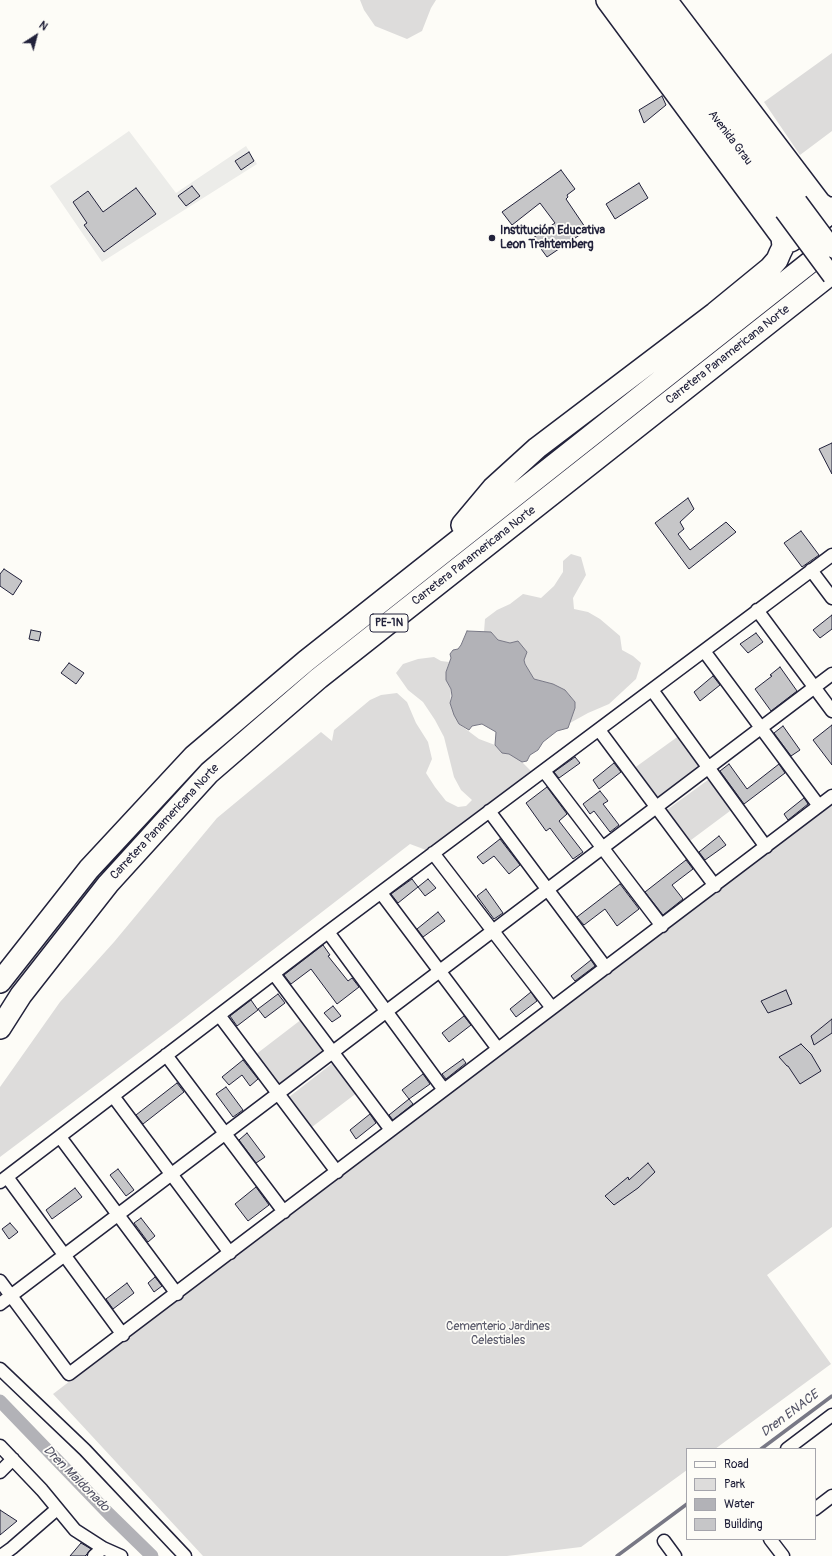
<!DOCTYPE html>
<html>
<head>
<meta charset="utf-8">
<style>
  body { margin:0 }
  #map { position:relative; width:832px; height:1556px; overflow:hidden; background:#fdfcf7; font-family:Pangolin,sans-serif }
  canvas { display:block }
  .legend { position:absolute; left:686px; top:1448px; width:130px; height:92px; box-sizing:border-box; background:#fdfcf7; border:1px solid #a5a5ac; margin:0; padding:5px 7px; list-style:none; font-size:12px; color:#22223b }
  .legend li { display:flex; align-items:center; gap:8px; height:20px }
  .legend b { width:20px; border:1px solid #a5a5ac }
  .north { position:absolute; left:16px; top:16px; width:40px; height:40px; -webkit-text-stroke:3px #fdfcf7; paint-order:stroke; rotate:36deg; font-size:11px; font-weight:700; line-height:16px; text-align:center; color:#22223b }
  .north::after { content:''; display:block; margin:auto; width:14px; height:18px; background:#22223b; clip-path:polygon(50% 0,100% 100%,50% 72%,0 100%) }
</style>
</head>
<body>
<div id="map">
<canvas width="832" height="1556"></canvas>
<ul class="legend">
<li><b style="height:5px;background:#fdfcf7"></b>Road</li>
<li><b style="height:11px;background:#dddcdb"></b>Park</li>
<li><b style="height:11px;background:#b2b2b7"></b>Water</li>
<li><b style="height:11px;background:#c6c6c8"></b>Building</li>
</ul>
<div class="north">N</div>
</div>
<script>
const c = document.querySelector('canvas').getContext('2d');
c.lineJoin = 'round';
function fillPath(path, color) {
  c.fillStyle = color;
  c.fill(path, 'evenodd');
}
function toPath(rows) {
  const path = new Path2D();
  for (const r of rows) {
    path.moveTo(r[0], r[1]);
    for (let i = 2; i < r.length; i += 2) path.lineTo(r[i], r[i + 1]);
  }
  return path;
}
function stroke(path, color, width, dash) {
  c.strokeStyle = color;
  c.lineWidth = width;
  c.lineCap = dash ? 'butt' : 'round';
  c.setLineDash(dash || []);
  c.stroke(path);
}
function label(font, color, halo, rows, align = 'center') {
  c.font = font + ' Pangolin,sans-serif';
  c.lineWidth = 3.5;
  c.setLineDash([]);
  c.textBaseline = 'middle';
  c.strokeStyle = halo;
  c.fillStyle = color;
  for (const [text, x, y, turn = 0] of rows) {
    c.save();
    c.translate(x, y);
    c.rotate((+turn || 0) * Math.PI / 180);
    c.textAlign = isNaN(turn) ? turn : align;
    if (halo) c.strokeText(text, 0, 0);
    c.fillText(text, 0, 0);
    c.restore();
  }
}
const built = toPath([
  [129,131,176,193,246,146,257,164,102,262,50,186]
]);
const green = toPath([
  [360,0,436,0,431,8,422,31,407,39,375,26,364,10],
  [832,53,832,131,800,155,764,102],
  [571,554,581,557,586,575,573,598,574,609,588,612,600,619,620,636,622,650,633,656,641,663,636,679,609,704,588,713,570,723,572,714,575,708,575,702,565,690,553,684,534,679,525,664,524,660,510,643,498,640,491,632,484,632,485,619,497,610,510,604,523,594,541,598,554,586,563,572,563,561],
  [434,657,441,661,449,662,446,672,446,680,451,689,450,703,459,724,479,739,495,745,502,753,509,753,522,762,531,771,426,850,410,844,177,1024,0,1157,0,1087,60,1002,114,942,217,818,321,732,332,741,334,730,370,700,381,695,397,693,407,702,416,723,428,742,432,759,426,773,435,787,446,801,458,807,466,806,472,800,461,790,454,777,444,737,435,720,423,702,408,690,396,673,403,664,418,659],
  [680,735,702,765,655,799,633,769],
  [712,777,734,808,687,843,664,812],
  [832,802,832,1227,767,1275,831,1364,715,1449,687,1449,687,1470,581,1547,507,1556,203,1556,53,1394],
  [302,1019,326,1050,279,1086,255,1055],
  [334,1062,358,1092,312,1127,289,1097]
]);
const water = toPath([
  [467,631,491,632,498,640,510,643,518,641,527,652,524,660,525,664,534,679,553,684,565,690,575,702,575,708,568,728,557,731,543,742,538,750,530,755,527,761,522,762,509,754,502,753,495,745,496,732,482,724,472,726,469,730,459,724,454,715,450,703,452,696,451,689,446,680,446,672,451,658,450,654,453,650,458,649,461,645,467,631]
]);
const stream = toPath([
  [761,1449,832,1396],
  [617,1556,687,1504]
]);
const canal = toPath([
  [0,1401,109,1514,152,1556]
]);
const building = toPath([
  [662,96,666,105,644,123,639,110,662,96],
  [249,152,254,161,241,170,235,161,249,152],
  [561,170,575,189,567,195,568,197,566,199,587,230,547,257,533,238,555,223,540,203,512,225,502,212,561,170],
  [639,183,648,198,615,219,606,204,639,183],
  [192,186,200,196,186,206,178,196,192,186],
  [136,188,156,214,104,252,84,225,87,223,73,202,88,191,103,212,136,188],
  [832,443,832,474,819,449,832,443],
  [688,498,694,509,680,522,684,529,678,534,690,550,726,522,736,532,689,569,655,523,688,498],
  [801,531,819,555,802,567,784,543,801,531],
  [4,569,22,581,13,595,0,586,0,574,4,569],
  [832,615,832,629,820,638,813,630,832,615],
  [31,630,41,632,39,641,29,639,31,630],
  [756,633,763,642,748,653,740,644,756,633],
  [69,663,84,673,76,684,61,673,69,663],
  [780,667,797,691,771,711,755,689,772,676,770,675,780,667],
  [713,676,720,685,700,701,694,692,713,676],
  [832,725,832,765,813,740,832,725],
  [783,726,800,750,791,756,774,733,783,726],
  [575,757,580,763,559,778,554,772,575,757],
  [614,763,621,772,599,789,593,780,614,763],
  [729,764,747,789,779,764,785,773,744,804,720,771,729,764],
  [547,787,567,814,559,821,583,852,573,859,550,828,546,831,526,803,547,787],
  [600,791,608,801,603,804,619,825,610,832,594,811,590,814,583,804,600,791],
  [804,798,808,804,788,820,784,814,804,798],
  [719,836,726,845,705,860,699,852,719,836],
  [500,839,520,865,509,874,494,856,483,864,477,857,500,839],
  [686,860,693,869,672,885,683,899,663,915,645,892,686,860],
  [412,879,418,887,398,903,391,894,412,879],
  [428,879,436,888,425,896,418,887,428,879],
  [620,884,639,909,617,926,605,909,584,925,577,917,620,884],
  [486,889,503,913,494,919,477,896,486,889],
  [438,912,445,921,423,937,417,929,438,912],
  [323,945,330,955,328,956,348,981,352,978,359,987,337,1004,311,969,291,984,284,975,323,945],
  [591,960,595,966,575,981,571,976,591,960],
  [786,990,792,1004,768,1013,761,1001,786,990],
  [531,992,537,1001,516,1017,510,1009,531,992],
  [278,994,285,1003,265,1018,258,1009,278,994],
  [251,1000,258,1010,237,1026,230,1016,251,1000],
  [333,1006,341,1016,332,1022,324,1013,333,1006],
  [464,1016,471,1025,449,1042,442,1033,464,1016],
  [832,1019,832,1033,814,1045,811,1036,832,1019],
  [801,1044,811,1054,821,1071,800,1084,788,1066,787,1066,779,1057,801,1044],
  [463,1059,466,1063,446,1079,442,1074,463,1059],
  [243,1060,258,1079,250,1086,242,1075,229,1085,222,1077,243,1060],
  [423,1074,430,1084,409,1099,402,1090,423,1074],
  [177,1083,184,1092,143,1124,136,1115,177,1083],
  [226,1087,243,1110,233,1117,216,1094,226,1087],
  [409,1099,413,1104,393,1120,389,1115,409,1099],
  [370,1114,376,1123,356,1139,350,1130,370,1114],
  [247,1133,265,1157,256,1163,239,1140,247,1133],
  [648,1163,655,1172,638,1188,614,1205,605,1196,628,1177,629,1180,648,1163],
  [118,1169,134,1190,126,1196,110,1175,118,1169],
  [256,1187,269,1205,248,1221,235,1204,256,1187],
  [75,1188,82,1197,52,1219,46,1210,75,1188],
  [141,1218,155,1236,148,1242,134,1223,141,1218],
  [10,1223,18,1232,9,1239,2,1229,10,1223],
  [155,1277,162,1286,154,1292,148,1283,155,1277],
  [127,1283,134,1293,113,1309,106,1299,127,1283],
  [0,1510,17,1521,0,1535,0,1510],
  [81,1543,91,1549,87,1554,85,1556,70,1556,81,1543]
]);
const street = toPath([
  [811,570,832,598],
  [757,610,832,711],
  [704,651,819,806],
  [652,690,766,847],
  [599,730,715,886],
  [544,771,662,926],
  [489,811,606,968],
  [433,853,552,1008],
  [381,893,498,1049],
  [328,932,444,1090],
  [274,974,391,1130],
  [219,1015,337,1172],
  [166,1055,284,1212],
  [113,1096,230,1253],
  [60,1137,177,1294],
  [7,1177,123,1335],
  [0,1182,328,932,832,555],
  [0,1281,69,1374,832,796],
  [0,1304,832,674],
  [0,1369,85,1450,185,1556],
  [0,1446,42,1490,75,1530,103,1548,121,1556],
  [787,1449,832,1415],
  [0,1472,13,1459],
  [815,1509,832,1496],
  [770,1539,783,1556],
  [664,1541,675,1556],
  [1,1556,12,1548,57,1509],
  [94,1556,103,1548]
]);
const primary = toPath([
  [626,0,784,211],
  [645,0,798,202]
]);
const highway = toPath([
  [607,0,782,237,787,241,791,241,824,218,828,213,827,208],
  [666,0,820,203,827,208,832,208],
  [462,525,493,488,537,448,715,313,770,268,777,260,780,253,783,247,782,237],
  [0,982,89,869,194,756,306,661,832,245],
  [0,1028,21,995,108,884,209,773,319,678,832,273]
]);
const primaryBridge = toPath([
  [798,202,832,248],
  [784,211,832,276]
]);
const markers = [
  [492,238,4,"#22223b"]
];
const shields = [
  [389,623,38]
];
const shieldNames = [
  ["PE-1N",389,623]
];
const streetNames = [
  ["Avenida Grau",730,138,53],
  ["Carretera Panamericana Norte",728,355,-38],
  ["Carretera Panamericana Norte",474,556,-38],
  ["Carretera Panamericana Norte",165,822,-47]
];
const poiNames = [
  ["Institución Educativa",500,231],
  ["Leon Trahtemberg",500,245]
];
const parkNames = [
  ["Cementerio Jardines",498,1327],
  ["Celestiales",498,1341]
];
const waterNames = [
  ["Dren ENACE",790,1414,-37],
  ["Dren Maldonado",76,1479,45]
];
fillPath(built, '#ecece9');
fillPath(green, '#dddcdb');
fillPath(water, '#b2b2b7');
stroke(water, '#787885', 1);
stroke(stream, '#787885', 3.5);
stroke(canal, '#b2b2b7', 13);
fillPath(building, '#c6c6c8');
stroke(building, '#22223b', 1);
stroke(street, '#22223b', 15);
stroke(primary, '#22223b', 21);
stroke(highway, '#22223b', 24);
stroke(street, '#fdfcf7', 12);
stroke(primary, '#fdfcf7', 18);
stroke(highway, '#fdfcf7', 21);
stroke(primaryBridge, '#22223b', 21, []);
stroke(primaryBridge, '#fdfcf7', 18);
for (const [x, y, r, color] of markers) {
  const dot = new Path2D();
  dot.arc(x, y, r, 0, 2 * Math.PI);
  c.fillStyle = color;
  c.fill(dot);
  stroke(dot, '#fdfcf7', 1.5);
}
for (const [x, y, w] of shields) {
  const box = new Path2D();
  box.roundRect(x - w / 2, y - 9, w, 18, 3);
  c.fillStyle = '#fdfcf7';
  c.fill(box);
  stroke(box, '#22223b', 1);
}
label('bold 11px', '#22223b', null, shieldNames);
label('12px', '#22223b', '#fdfcf7', streetNames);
label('bold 12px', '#22223b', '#fdfcf7', poiNames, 'left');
label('12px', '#5a5a6b', '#fdfcf7', parkNames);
label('italic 13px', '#545466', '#fdfcf7', waterNames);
</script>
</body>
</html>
